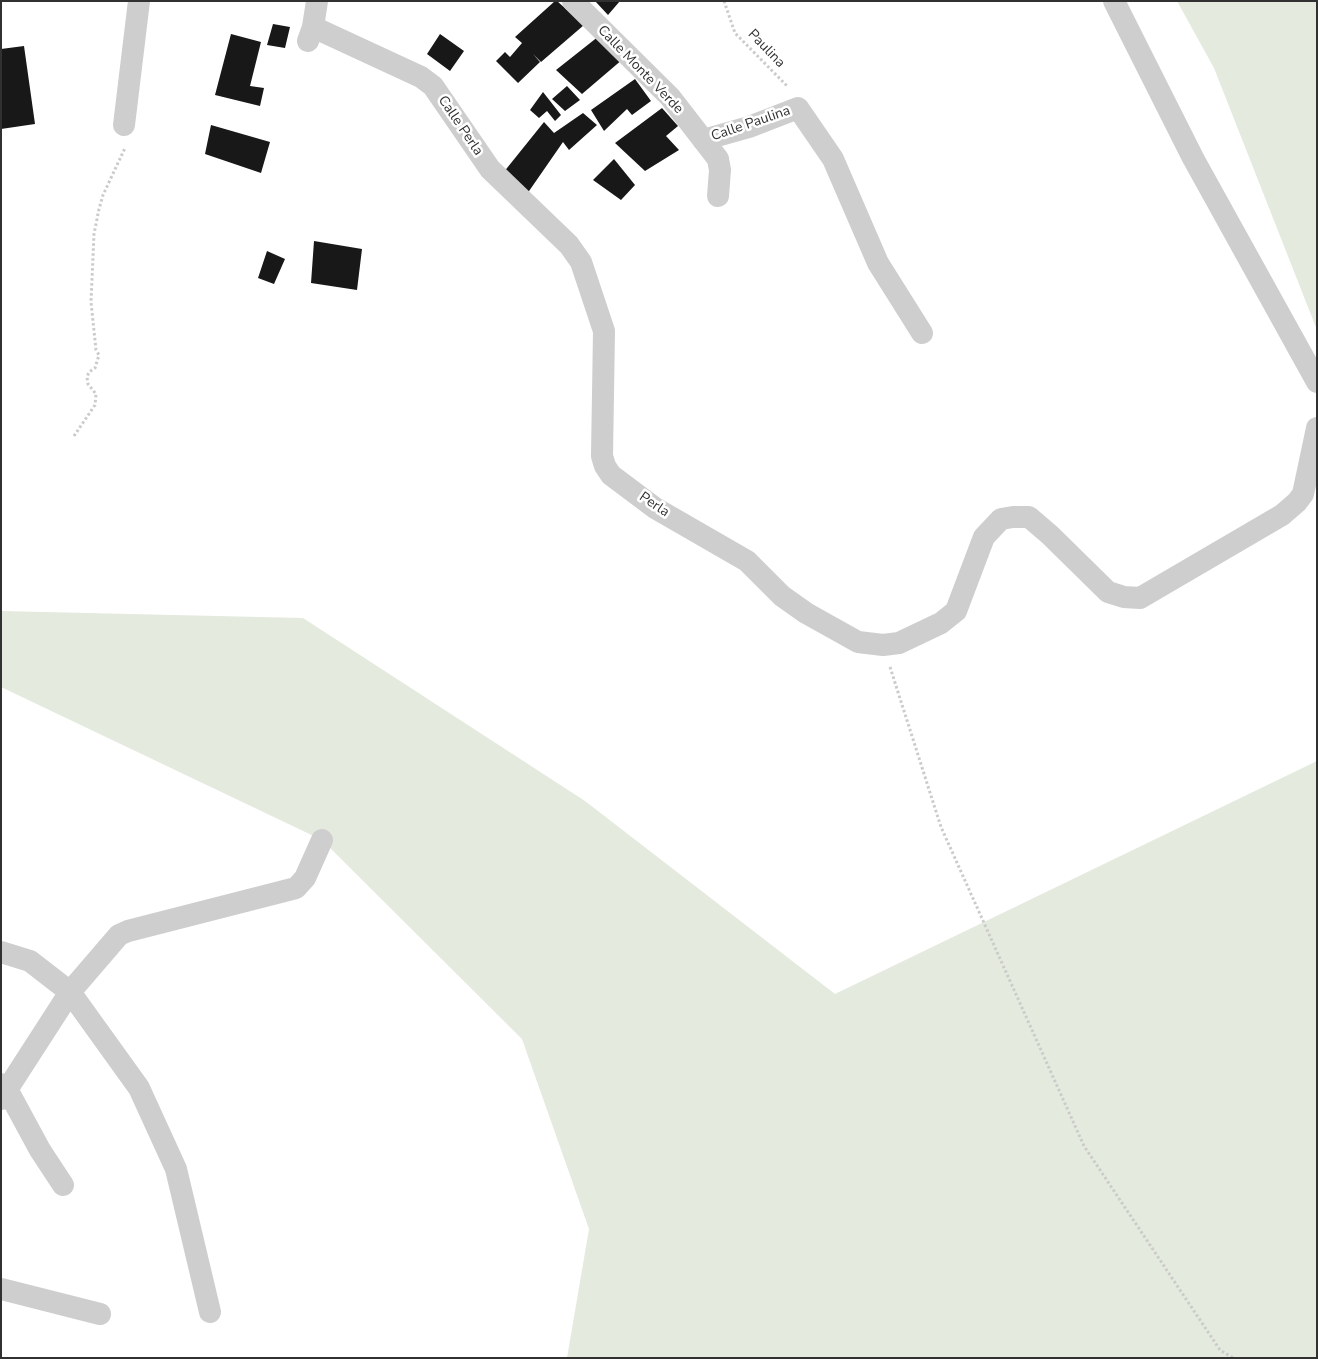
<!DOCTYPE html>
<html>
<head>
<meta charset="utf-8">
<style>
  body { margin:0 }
  #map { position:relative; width:1318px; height:1359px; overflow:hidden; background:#fff; font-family:"Nunito Sans",sans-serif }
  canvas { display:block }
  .frame { position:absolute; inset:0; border:2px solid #313131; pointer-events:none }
</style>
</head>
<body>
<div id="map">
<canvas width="1318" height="1359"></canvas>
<div class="frame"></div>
</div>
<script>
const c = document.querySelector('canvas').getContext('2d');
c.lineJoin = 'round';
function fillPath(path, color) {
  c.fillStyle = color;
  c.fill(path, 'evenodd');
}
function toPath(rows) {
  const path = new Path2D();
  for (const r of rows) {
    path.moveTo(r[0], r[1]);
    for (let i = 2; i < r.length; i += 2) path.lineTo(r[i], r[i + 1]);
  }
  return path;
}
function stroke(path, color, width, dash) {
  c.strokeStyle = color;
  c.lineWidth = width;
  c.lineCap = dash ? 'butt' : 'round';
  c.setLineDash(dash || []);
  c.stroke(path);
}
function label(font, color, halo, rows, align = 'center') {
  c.font = font + ' "Nunito Sans",sans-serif';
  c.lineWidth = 5;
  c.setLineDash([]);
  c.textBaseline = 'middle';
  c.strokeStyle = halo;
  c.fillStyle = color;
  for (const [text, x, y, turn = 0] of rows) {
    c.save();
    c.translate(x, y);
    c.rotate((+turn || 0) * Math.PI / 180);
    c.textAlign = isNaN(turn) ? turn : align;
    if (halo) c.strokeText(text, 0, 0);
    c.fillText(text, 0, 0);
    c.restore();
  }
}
const green = toPath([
  [1177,1,1317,1,1317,330,1214,68],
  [1,611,303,618,585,801,835,994,1317,761,1317,1358,567,1358,589,1229,522,1039,322,840,1,687]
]);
const building = toPath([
  [555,1,557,1,584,25,541,62,533,54,540,62,518,83,496,61,505,52,510,57,522,43,515,37],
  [595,1,620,1,608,15],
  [273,24,290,27,285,48,267,45],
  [231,34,261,42,250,86,264,88,260,106,215,95],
  [440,34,464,51,450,71,427,54],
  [599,36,623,59,582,94,556,70],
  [24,46,35,124,1,129,1,49],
  [635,79,651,101,632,115,627,109,604,131,591,110],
  [567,86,580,100,565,111,552,99],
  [543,92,561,115,555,121,547,111,539,118,530,110],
  [662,108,678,126,666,136,679,150,645,171,615,143],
  [583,113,597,125,569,150,563,142,527,194,503,173,544,122,554,133],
  [211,125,270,142,261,173,205,154],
  [614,159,635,185,621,200,593,180],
  [314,241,362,249,357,290,311,283],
  [267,251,285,259,274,284,258,278]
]);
const path = toPath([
  [724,1,735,33,788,87],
  [74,436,95,405,96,394,88,384,87,377,89,372,95,368,99,355,96,350,91,302,94,234,99,209,103,195,125,148],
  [890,667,941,827,1084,1146,1220,1350,1233,1358]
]);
const street = toPath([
  [573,1,670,97,718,159,720,170,718,196],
  [1114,1,1193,158,1317,382],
  [313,27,421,77,433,86,490,169,569,245,581,262,604,331,602,456,605,466,611,475,655,508,747,561,782,596,806,613,858,642,883,645,899,643,941,623,956,611,984,537,1001,519,1013,517,1029,517,1050,535,1108,592,1124,597,1140,598,1282,515,1297,502,1303,494,1317,428],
  [308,41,313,27,317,1],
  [124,125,139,1],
  [703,140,749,127,798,108,833,159,878,263,922,333],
  [1,952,30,961,70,992,139,1088,176,1169,210,1312],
  [1,1084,7,1089,40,1150,63,1185],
  [1,1099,70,992,119,935,128,931,296,888,305,878,322,840],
  [1,1289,100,1314]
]);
const streetNames = [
  ["Paulina",766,49,46],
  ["Calle Monte Verde",640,70,46],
  ["Calle Paulina",751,124,-19],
  ["Calle Perla",460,126,56],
  ["Perla",654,505,34]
];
fillPath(green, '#e4eade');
fillPath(building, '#181818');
stroke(path, '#cbcbcb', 3, [2.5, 2.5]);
stroke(street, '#cecece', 22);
label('14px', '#313131', '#fff', streetNames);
</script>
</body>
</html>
